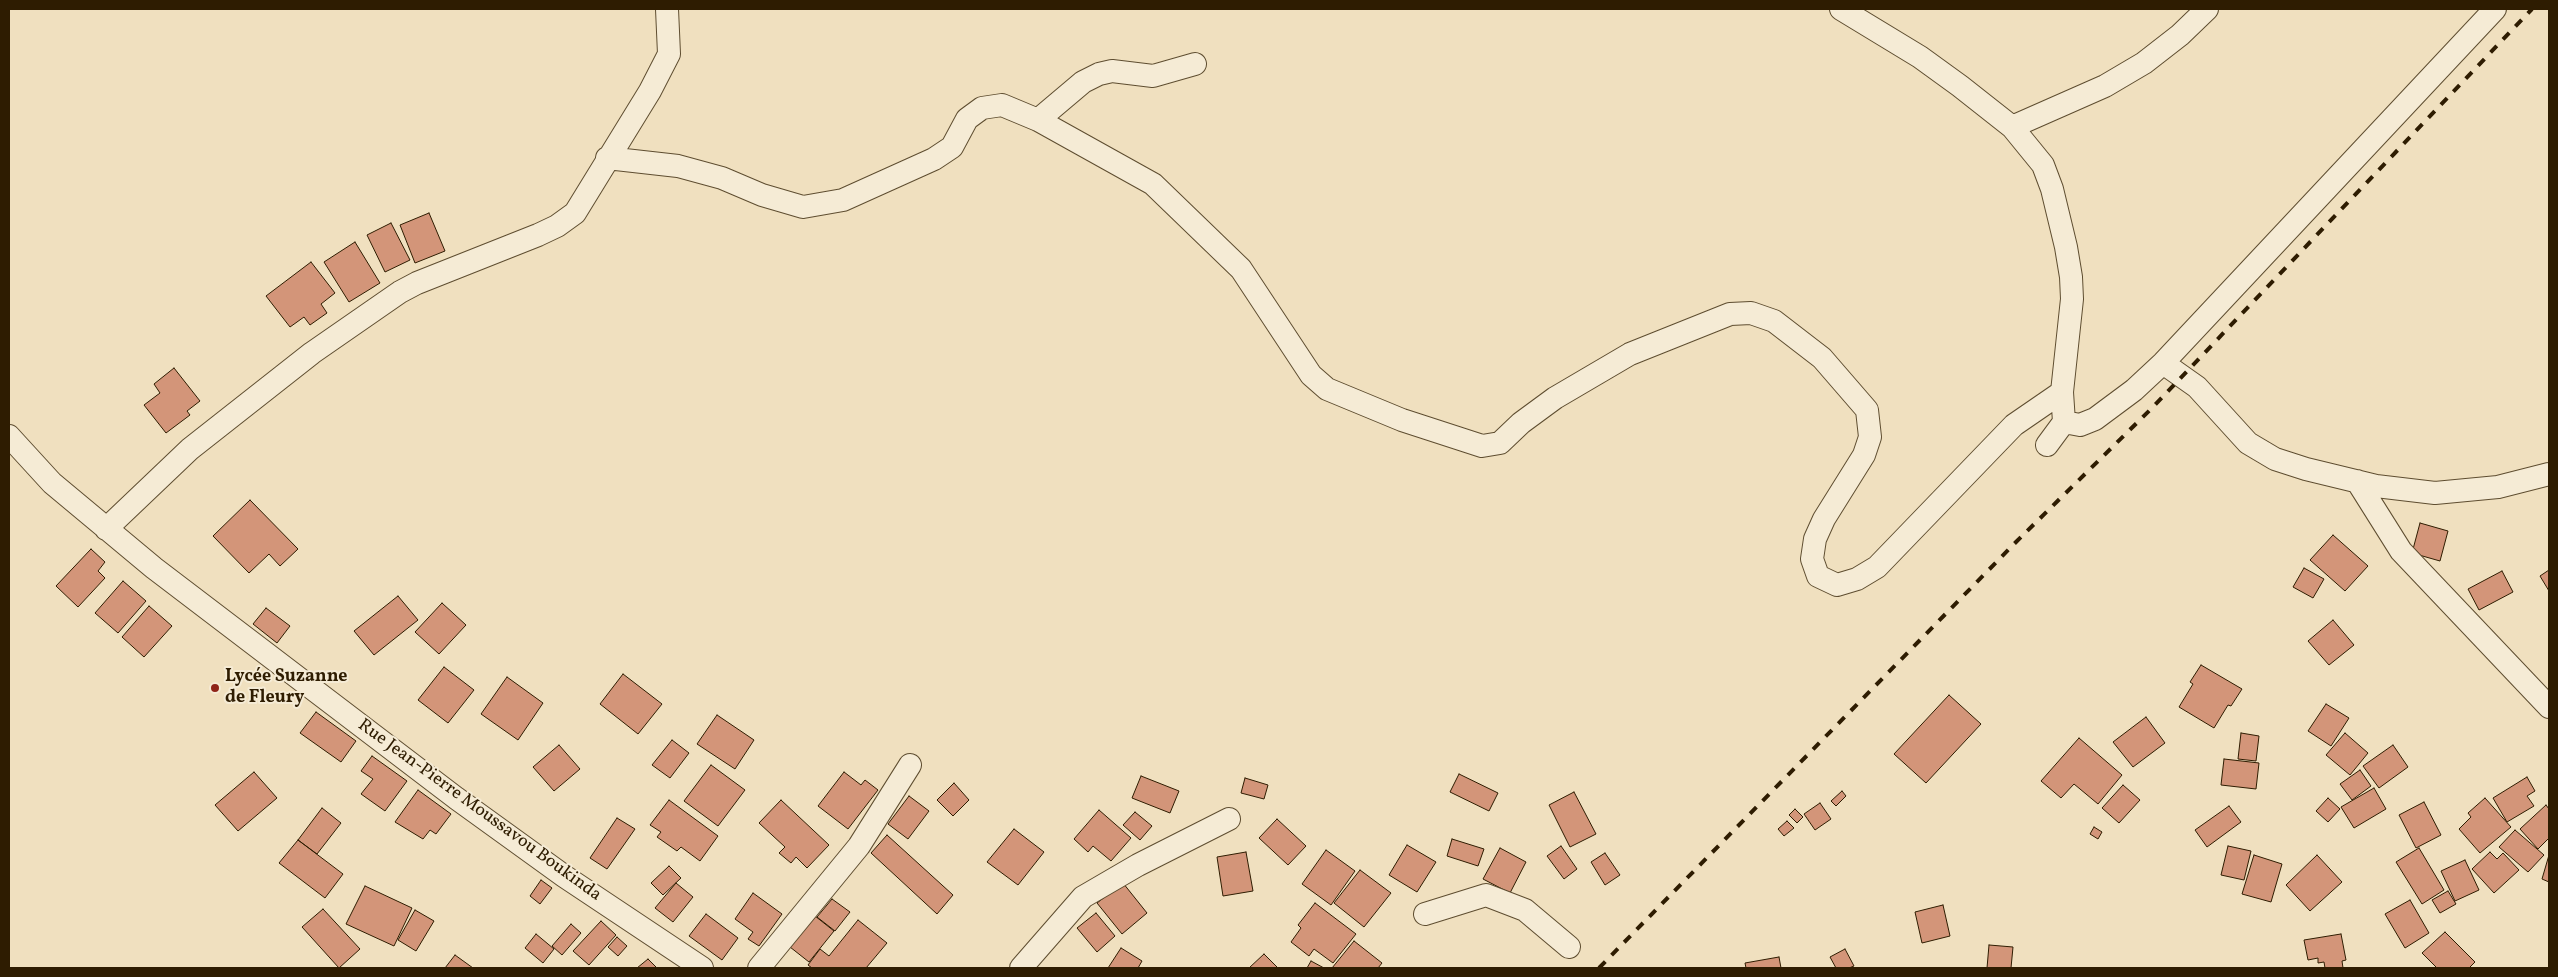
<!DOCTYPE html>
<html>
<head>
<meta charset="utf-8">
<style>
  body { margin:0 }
  #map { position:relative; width:2558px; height:977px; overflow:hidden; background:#f0e0bf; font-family:Vollkorn,serif }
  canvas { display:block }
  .frame { position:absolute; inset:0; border:10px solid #2e1c01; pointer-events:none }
</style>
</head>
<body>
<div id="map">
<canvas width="2558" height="977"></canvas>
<div class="frame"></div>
</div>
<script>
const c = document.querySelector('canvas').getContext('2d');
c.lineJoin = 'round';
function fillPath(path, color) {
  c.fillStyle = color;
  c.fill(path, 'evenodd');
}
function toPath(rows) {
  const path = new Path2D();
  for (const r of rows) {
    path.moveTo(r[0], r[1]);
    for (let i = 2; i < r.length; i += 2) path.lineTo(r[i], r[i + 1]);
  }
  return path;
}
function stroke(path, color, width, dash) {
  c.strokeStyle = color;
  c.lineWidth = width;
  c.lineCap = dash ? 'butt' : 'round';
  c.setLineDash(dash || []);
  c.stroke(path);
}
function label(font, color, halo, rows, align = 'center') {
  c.font = font + ' Vollkorn,serif';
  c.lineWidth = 4;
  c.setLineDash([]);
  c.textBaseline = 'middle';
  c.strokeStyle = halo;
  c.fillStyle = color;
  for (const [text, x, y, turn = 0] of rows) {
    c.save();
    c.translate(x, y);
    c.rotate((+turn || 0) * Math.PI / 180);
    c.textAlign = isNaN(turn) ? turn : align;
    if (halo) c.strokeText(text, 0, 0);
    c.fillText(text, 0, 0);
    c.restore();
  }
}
const building = toPath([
  [429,213,445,251,415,263,400,225,429,213],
  [391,223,410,260,385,272,367,235,391,223],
  [355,242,380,283,349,302,324,262,355,242],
  [311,262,335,293,321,304,327,313,310,325,304,317,290,327,266,296,311,262],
  [174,368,200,401,187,411,190,415,166,433,144,405,160,393,154,384,174,368],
  [250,500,298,549,280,566,269,554,249,573,213,536,250,500],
  [2420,523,2448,531,2440,561,2412,553,2420,523],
  [2333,535,2368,566,2345,591,2310,560,2333,535],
  [91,549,105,562,98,571,105,578,78,607,56,586,91,549],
  [2304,568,2324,579,2313,598,2293,587,2304,568],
  [2549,570,2549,591,2540,576,2549,570],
  [2502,571,2513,592,2479,610,2468,589,2502,571],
  [123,581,146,601,118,633,95,613,123,581],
  [398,596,418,620,374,655,354,631,398,596],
  [442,603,466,625,439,654,415,632,442,603],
  [149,606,172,626,144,657,122,637,149,606],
  [266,608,290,626,277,643,253,624,266,608],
  [2333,620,2354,645,2329,665,2308,641,2333,620],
  [2201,665,2242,689,2231,706,2228,705,2214,728,2179,707,2193,684,2190,682,2201,665],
  [444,667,474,690,448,723,418,700,444,667],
  [623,674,662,704,638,734,600,704,623,674],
  [507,677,543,703,518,740,481,714,507,677],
  [1949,695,1981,724,1926,783,1894,754,1949,695],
  [2326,704,2349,718,2331,746,2308,731,2326,704],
  [316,712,356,741,341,762,300,733,316,712],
  [717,715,754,740,735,769,697,744,717,715],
  [2146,717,2165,743,2133,767,2113,742,2146,717],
  [2241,733,2259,736,2256,761,2238,759,2241,733],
  [2345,733,2368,753,2350,775,2326,755,2345,733],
  [2079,738,2122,775,2098,804,2074,784,2061,798,2041,781,2079,738],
  [672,740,689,753,670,778,652,765,672,740],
  [559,745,580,769,554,791,533,767,559,745],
  [2393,745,2408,767,2379,788,2363,766,2393,745],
  [372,756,407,781,385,811,361,794,373,779,361,771,372,756],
  [2224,759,2259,763,2256,789,2221,785,2224,759],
  [711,765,745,790,718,826,684,801,711,765],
  [2360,770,2371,786,2352,800,2340,784,2360,770],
  [254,772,277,798,238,831,215,805,254,772],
  [844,772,861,785,865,780,878,790,848,829,818,806,844,772],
  [1459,774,1498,793,1489,811,1450,792,1459,774],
  [1141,776,1179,791,1170,813,1132,798,1141,776],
  [2527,777,2535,791,2527,796,2534,806,2507,822,2493,798,2527,777],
  [1245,778,1268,785,1264,799,1241,793,1245,778],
  [954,783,969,800,953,816,937,800,954,783],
  [2123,785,2140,800,2119,823,2102,808,2123,785],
  [2374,788,2386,809,2354,828,2341,807,2374,788],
  [418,790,451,814,436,834,430,830,423,839,395,822,418,790],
  [1842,791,1846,796,1836,806,1831,801,1842,791],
  [1574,792,1596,834,1570,847,1549,805,1574,792],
  [909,796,929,811,908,839,888,824,909,796],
  [2328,798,2340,809,2328,822,2316,811,2328,798],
  [2485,798,2511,827,2480,853,2459,829,2471,817,2468,813,2485,798],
  [669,800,718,836,700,861,681,847,677,851,657,837,661,832,650,825,669,800],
  [781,800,829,845,807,868,796,857,791,863,779,853,785,847,759,823,781,800],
  [2424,802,2441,835,2416,848,2399,815,2424,802],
  [1820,803,1831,819,1815,830,1804,814,1820,803],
  [2546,805,2549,809,2549,838,2538,849,2520,829,2546,805],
  [2229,806,2241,822,2207,847,2195,830,2229,806],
  [322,808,341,823,317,854,298,840,322,808],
  [1795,809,1803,817,1797,823,1789,815,1795,809],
  [1099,810,1131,838,1111,861,1093,846,1088,852,1074,839,1099,810],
  [1135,812,1152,826,1140,840,1123,825,1135,812],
  [617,818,635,829,607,869,590,858,617,818],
  [1277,819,1306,846,1288,865,1259,838,1277,819],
  [1787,821,1794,828,1784,836,1778,829,1787,821],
  [2094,827,2102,832,2098,839,2090,834,2094,827],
  [1014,829,1044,852,1018,885,987,862,1014,829],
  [2515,830,2544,855,2528,872,2499,847,2515,830],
  [887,835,953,895,937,914,871,853,887,835],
  [1452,839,1484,849,1478,866,1447,856,1452,839],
  [298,840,343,874,325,898,279,863,298,840],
  [1407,845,1436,862,1417,892,1389,875,1407,845],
  [1561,846,1577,869,1564,879,1547,856,1561,846],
  [2228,846,2251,851,2244,880,2221,875,2228,846],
  [1500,848,1526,862,1510,893,1483,879,1500,848],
  [2419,848,2444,890,2422,904,2396,862,2419,848],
  [1326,850,1355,871,1331,905,1302,884,1326,850],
  [1246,852,1253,891,1223,896,1217,857,1246,852],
  [2490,852,2497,859,2503,853,2519,870,2494,893,2472,869,2490,852],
  [1605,853,1620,875,1605,885,1591,862,1605,853],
  [2254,855,2282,864,2271,902,2242,894,2254,855],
  [2317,855,2342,882,2310,911,2286,885,2317,855],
  [2549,855,2549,882,2542,879,2549,855],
  [2465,860,2479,890,2455,901,2441,871,2465,860],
  [669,866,681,878,663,895,651,883,669,866],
  [1360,870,1391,893,1364,927,1334,903,1360,870],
  [541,880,552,888,540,904,530,896,541,880],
  [676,883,693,897,673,922,655,908,676,883],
  [1123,883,1147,913,1122,934,1097,903,1123,883],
  [365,886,412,908,394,946,346,924,365,886],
  [2448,891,2456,904,2440,913,2432,900,2448,891],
  [753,893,782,914,759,946,748,939,753,932,735,919,753,893],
  [832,899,850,912,835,931,817,917,832,899],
  [2410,900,2429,933,2405,948,2385,914,2410,900],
  [1315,903,1356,934,1333,963,1314,949,1309,956,1291,942,1301,928,1298,925,1315,903],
  [1943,905,1950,936,1922,943,1915,912,1943,905],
  [323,909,360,949,339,968,302,927,323,909],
  [415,910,434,921,416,951,398,940,415,910],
  [1096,913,1115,936,1097,952,1077,928,1096,913],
  [706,914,738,938,722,960,689,936,706,914],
  [815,916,834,931,809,962,790,947,815,916],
  [858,920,887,943,866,968,812,968,808,965,820,949,829,956,858,920],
  [601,921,616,935,589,965,573,951,601,921],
  [571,924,581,933,562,955,552,946,571,924],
  [2445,932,2475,962,2469,968,2437,968,2422,953,2445,932],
  [536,934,554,949,543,963,525,948,536,934],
  [2341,934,2346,960,2342,961,2343,968,2325,968,2324,962,2318,963,2318,958,2308,960,2304,940,2341,934],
  [617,937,627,946,618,956,608,947,617,937],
  [1354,941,1382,963,1378,968,1332,968,1354,941],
  [1989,945,2013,947,2011,968,1987,968,1989,945],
  [1121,948,1142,961,1138,968,1108,968,1121,948],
  [1845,949,1854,966,1849,968,1836,968,1830,957,1845,949],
  [1264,954,1278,968,1249,968,1264,954],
  [455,955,473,968,445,968,455,955],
  [1779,957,1781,968,1746,968,1745,963,1779,957],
  [648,959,657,968,637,968,648,959],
  [1311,961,1324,968,1307,968,1311,961]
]);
const minor = toPath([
  [1841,9,1920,57,1960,86,2012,127,2043,165,2052,189,2066,247,2071,277,2072,299,2062,392,2064,422,2047,445],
  [1038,120,1083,82,1099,74,1112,71,1153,76,1195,64],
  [2012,127,2105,86,2144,63,2180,35,2207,9],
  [607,158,678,166,722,178,762,195,803,207,843,200,934,159,952,147,967,119,982,108,1002,105,1038,120,1153,184,1241,269,1311,375,1327,389,1402,420,1482,446,1500,443,1521,423,1555,398,1630,354,1730,314,1751,313,1774,321,1822,358,1867,410,1870,437,1864,455,1824,519,1815,539,1812,559,1818,576,1837,585,1857,579,1877,567,2014,425,2062,392],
  [2163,363,2197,387,2248,443,2275,459,2306,469,2376,486,2435,493,2498,487,2549,474],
  [2064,422,2080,425,2095,419,2134,390,2163,363,2495,9],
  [9,436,52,483,154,568,456,798,564,876,702,968],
  [2357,481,2401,551,2549,707],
  [106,529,190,449,312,353,400,292,417,283,538,235,557,226,575,213,650,91,669,54,667,9],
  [1425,914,1486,895,1525,910,1569,947],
  [759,968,859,846,910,765],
  [1021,968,1083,897,1138,865,1229,819]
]);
const rail = toPath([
  [1599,968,2016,542,2153,407,2532,9]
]);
const markers = [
  [215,688,5,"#8f2418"]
];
const poiNames = [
  ["Lycée Suzanne",225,678],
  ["de Fleury",225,699]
];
const streetNames = [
  ["Rue Jean-Pierre Moussavou Boukinda",479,811,36]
];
fillPath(building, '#d39579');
stroke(building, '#2e1c01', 1);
stroke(minor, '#5e4d30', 24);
stroke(minor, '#f5ebd5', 22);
stroke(rail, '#2e1c01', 4, [9, 9]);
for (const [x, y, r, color] of markers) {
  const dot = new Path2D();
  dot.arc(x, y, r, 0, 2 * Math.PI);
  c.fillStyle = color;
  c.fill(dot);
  stroke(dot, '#f5ebd5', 2);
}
label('bold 18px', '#2e1c01', '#f5ebd5', poiNames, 'left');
label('18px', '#2e1c01', '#f5ebd5', streetNames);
</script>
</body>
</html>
